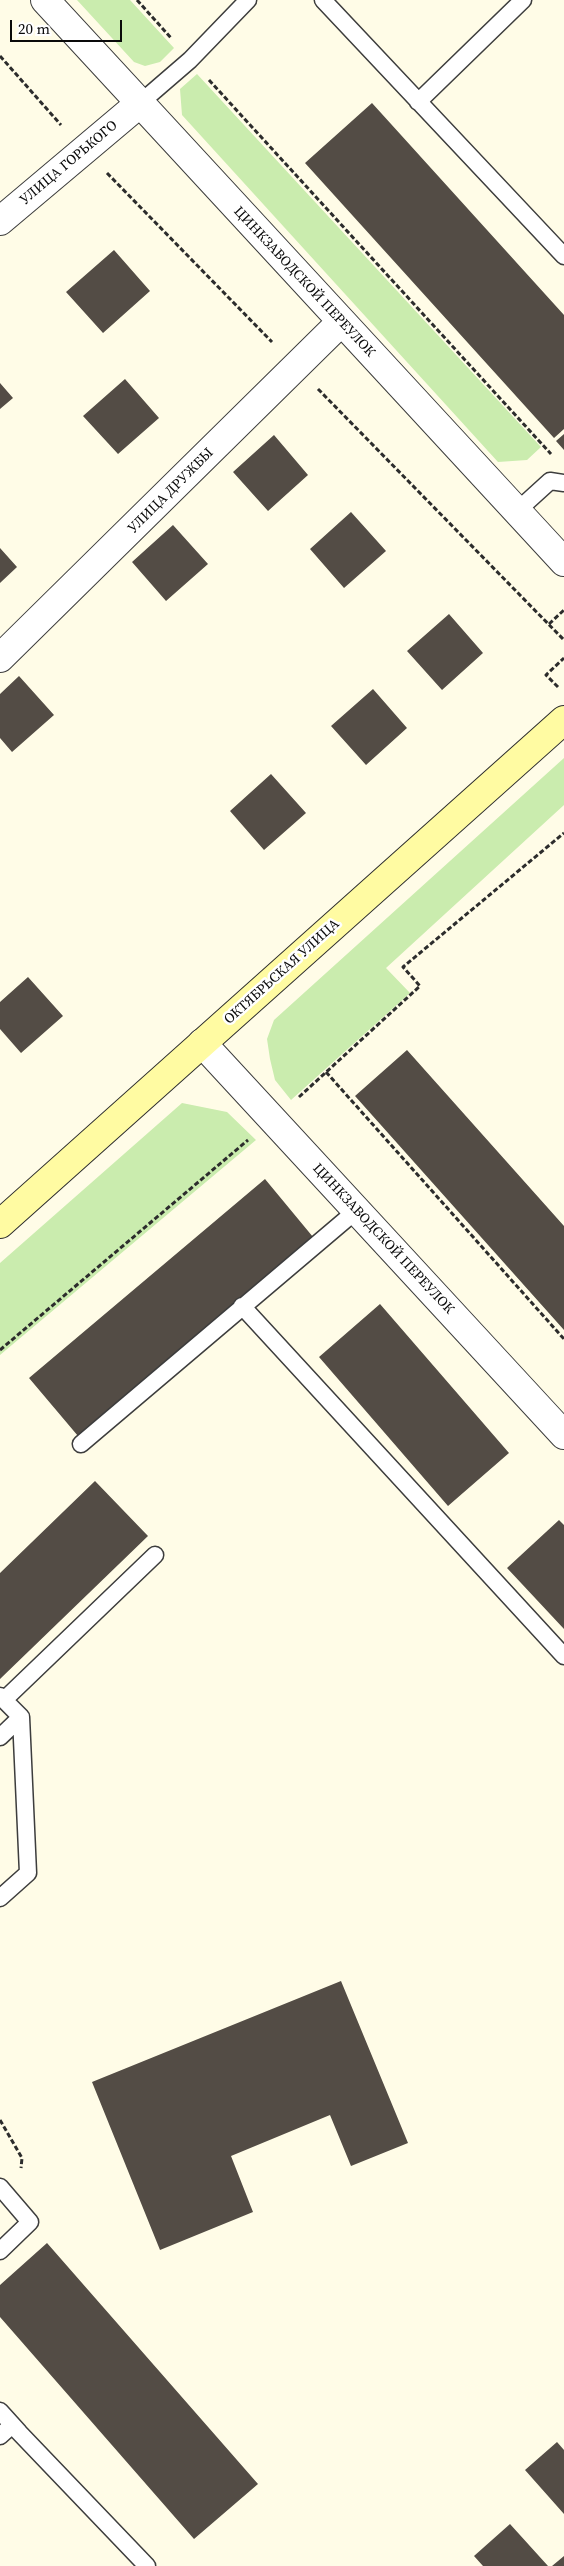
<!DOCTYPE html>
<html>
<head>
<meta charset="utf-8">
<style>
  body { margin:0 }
  #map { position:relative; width:564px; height:2566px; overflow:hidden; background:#fffce7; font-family:"Source Serif 4",serif }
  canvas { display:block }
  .scale { position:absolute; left:10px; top:20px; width:112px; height:22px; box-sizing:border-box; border:2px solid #0a0a0a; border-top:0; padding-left:6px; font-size:15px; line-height:18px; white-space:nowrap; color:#0a0a0a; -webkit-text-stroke:4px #fff; paint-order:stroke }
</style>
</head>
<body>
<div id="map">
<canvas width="564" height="2566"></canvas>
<div class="scale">20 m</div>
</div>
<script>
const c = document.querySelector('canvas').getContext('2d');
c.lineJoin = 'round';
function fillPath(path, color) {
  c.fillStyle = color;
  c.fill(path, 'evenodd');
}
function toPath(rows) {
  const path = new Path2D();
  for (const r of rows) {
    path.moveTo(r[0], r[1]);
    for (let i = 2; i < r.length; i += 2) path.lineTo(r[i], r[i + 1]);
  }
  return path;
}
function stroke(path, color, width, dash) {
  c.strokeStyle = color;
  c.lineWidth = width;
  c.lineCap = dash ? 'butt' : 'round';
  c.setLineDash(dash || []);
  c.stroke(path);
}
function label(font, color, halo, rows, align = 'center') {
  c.font = font + ' "Source Serif 4",serif';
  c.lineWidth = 5;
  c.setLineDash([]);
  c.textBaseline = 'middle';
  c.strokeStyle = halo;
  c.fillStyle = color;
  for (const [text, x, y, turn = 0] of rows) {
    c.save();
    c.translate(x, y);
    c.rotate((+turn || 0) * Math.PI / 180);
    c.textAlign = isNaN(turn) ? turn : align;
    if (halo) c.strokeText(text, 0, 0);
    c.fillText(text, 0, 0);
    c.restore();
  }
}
const green = toPath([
  [77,0,130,0,174,48,160,62,145,66,134,62],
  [197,74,541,447,527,460,498,462,182,115,180,89],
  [564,758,564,805,386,968,410,993,291,1100,275,1080,270,1059,267,1039,274,1020],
  [182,1103,227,1112,256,1140,0,1355,0,1263]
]);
const building = toPath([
  [372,103,564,315,564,429,554,438,305,163],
  [114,250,150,291,103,333,66,292],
  [125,379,159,418,118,454,83,416],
  [0,383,13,398,0,409],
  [564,434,564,450,556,441],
  [274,435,308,475,268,511,233,472],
  [351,512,386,551,344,588,310,549],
  [173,525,208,564,166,601,132,562],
  [0,548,17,567,0,583],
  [449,614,483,653,442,690,407,651],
  [19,676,54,715,12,752,0,738,0,694],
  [373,689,407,728,366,765,331,726],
  [271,774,306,813,264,850,230,811],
  [28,977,63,1016,21,1053,0,1029,0,1002],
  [407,1050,564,1226,564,1330,355,1096],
  [265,1179,313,1237,78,1436,29,1378],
  [380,1304,509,1453,448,1506,319,1357],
  [95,1481,148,1536,0,1679,0,1573],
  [559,1520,564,1525,564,1629,507,1568],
  [341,1981,408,2143,351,2166,330,2115,231,2156,253,2212,160,2250,92,2082],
  [47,2243,258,2484,194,2539,0,2317,0,2285],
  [557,2442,564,2450,564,2514,525,2470],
  [510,2524,548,2566,483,2566,474,2556],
  [564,2556,564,2566,552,2566]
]);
const path = toPath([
  [137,0,172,39],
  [0,56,61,125],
  [209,80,551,454],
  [107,173,272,342],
  [318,389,564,640],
  [549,624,564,610],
  [558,687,546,675,564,658],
  [326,1072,564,1339],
  [299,1097,420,986,403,967,564,833],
  [0,1350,248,1140],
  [0,2120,22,2158,21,2168]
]);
const lane = toPath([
  [323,0,564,256],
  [418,102,523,0],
  [139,104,190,60,248,0],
  [517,511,550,481,564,483],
  [242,1306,564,1656],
  [81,1444,357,1210],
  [0,1696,21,1717,0,1737],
  [4,1700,155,1555],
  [0,1898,28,1873,21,1717],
  [0,2187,30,2222,0,2251],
  [0,2411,19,2432],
  [0,2436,12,2425,147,2566]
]);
const street = toPath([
  [45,0,564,562],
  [0,221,139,104],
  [0,658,341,322],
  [202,1043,564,1435]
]);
const secondary = toPath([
  [0,1224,564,720]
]);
const streetNames = [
  ["УЛИЦА ГОРЬКОГО",69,163,-40],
  ["ЦИНКЗАВОДСКОЙ ПЕРЕУЛОК",304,282,47],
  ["УЛИЦА ДРУЖБЫ",171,491,-45],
  ["ОКТЯБРЬСКАЯ УЛИЦА",282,972,-42],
  ["ЦИНКЗАВОДСКОЙ ПЕРЕУЛОК",383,1239,47]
];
fillPath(green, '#caecae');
fillPath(building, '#534c45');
stroke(lane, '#3d3d3d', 19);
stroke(street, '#3d3d3d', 30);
stroke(secondary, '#2c2c2c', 30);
stroke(path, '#2c2c2c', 3, [5, 2.5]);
stroke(lane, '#fff', 16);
stroke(street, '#fff', 28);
stroke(secondary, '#fffba2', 28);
label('14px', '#0a0a0a', '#fff', streetNames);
</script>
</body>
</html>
